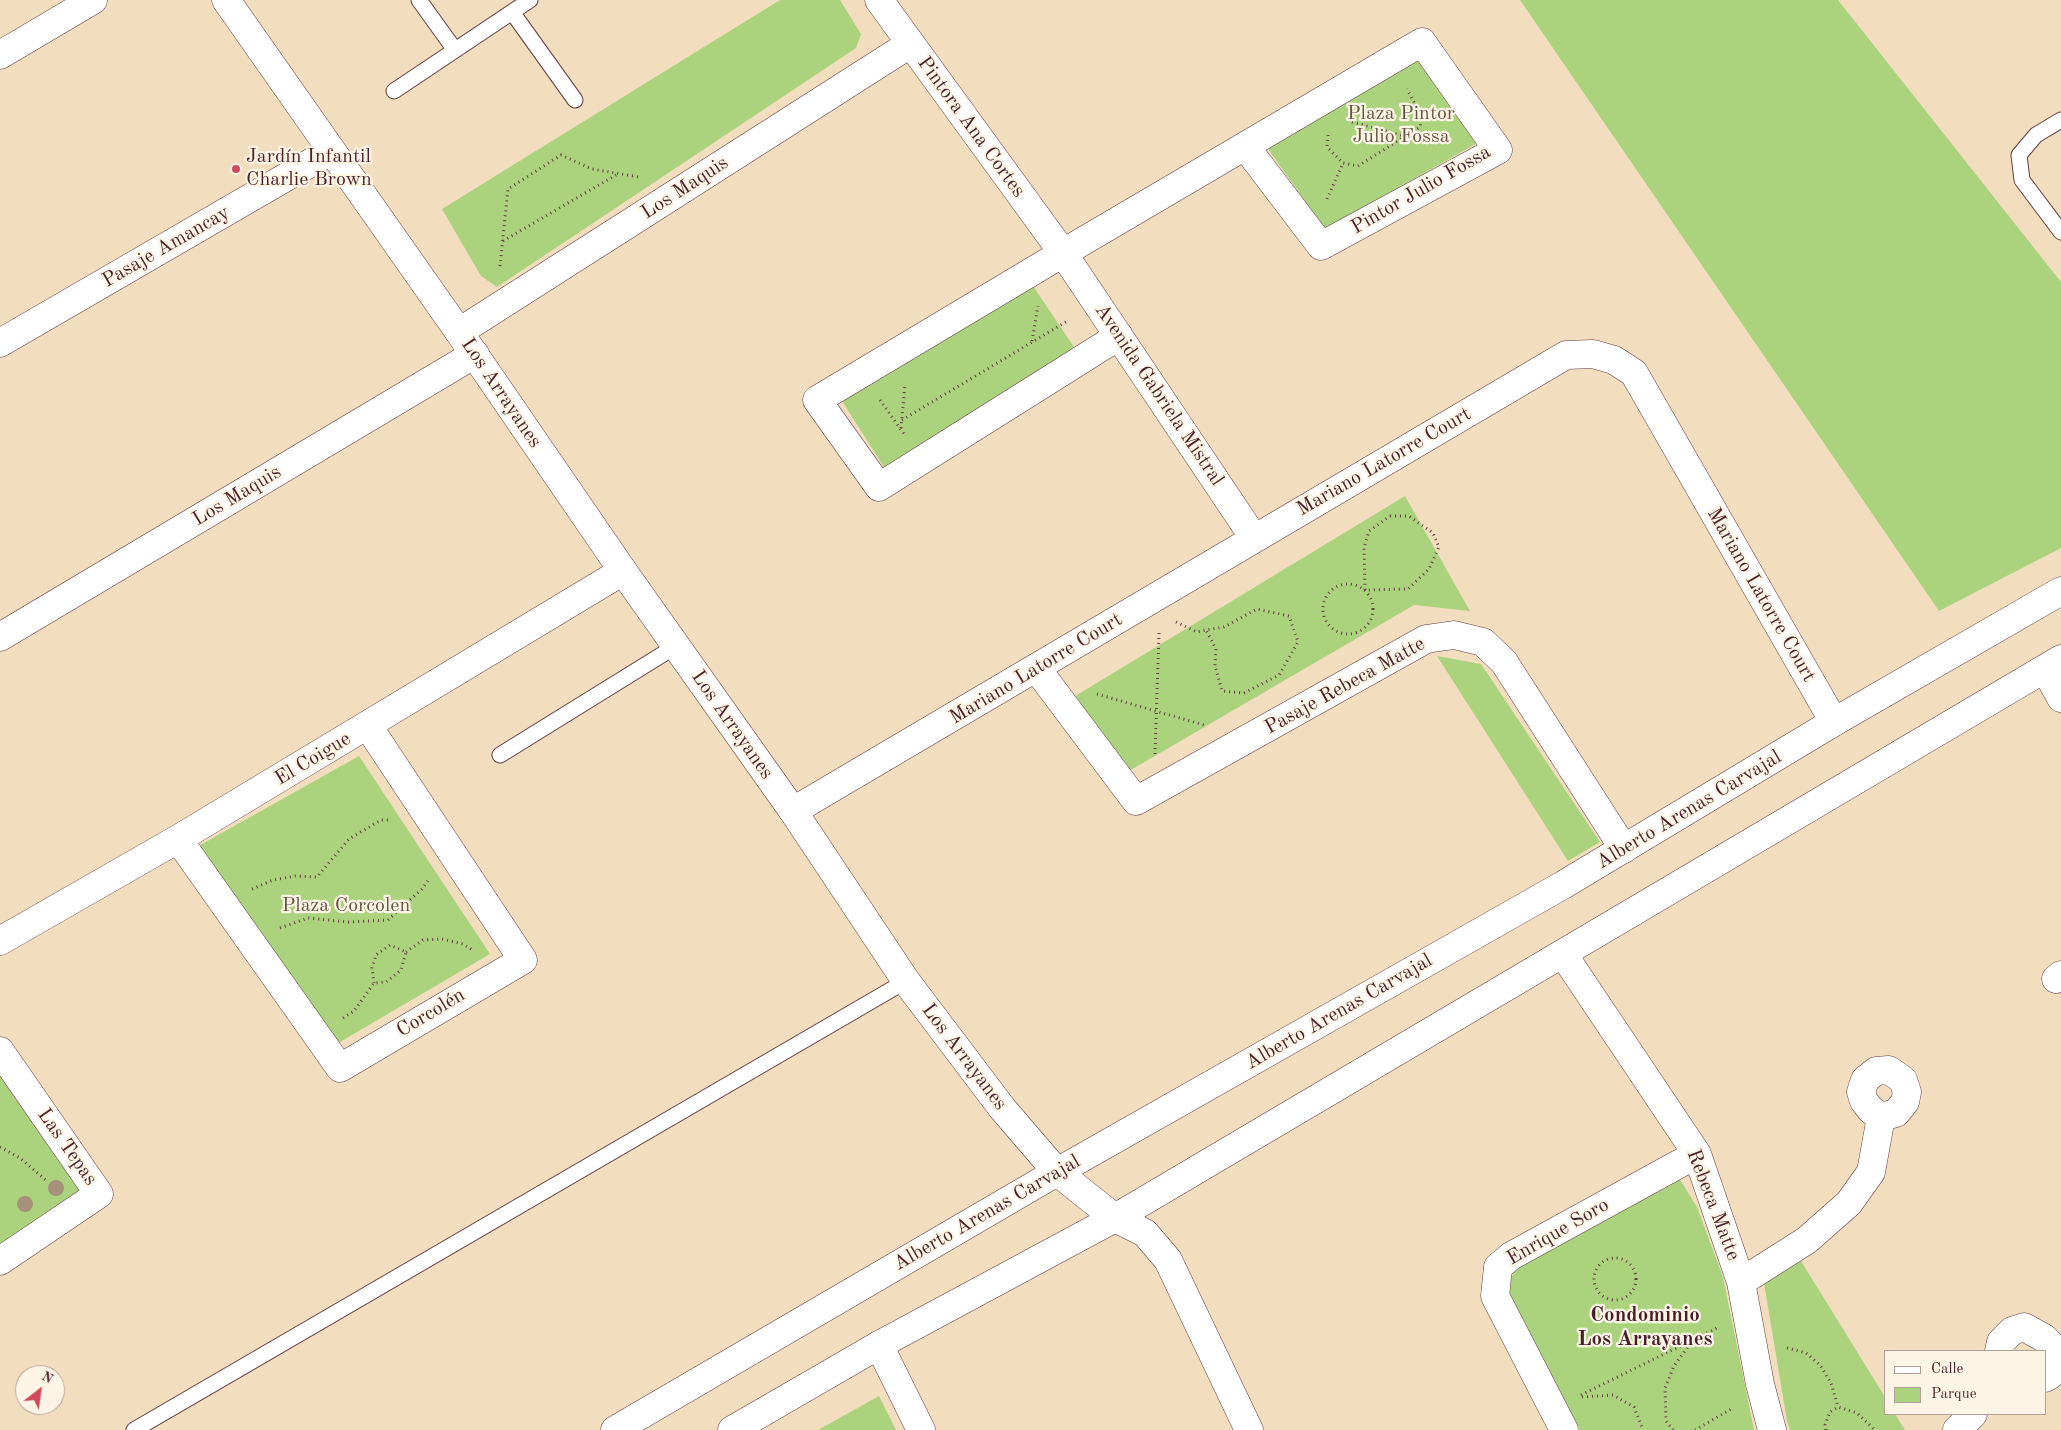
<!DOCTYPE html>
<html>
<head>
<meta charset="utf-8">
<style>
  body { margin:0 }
  #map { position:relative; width:2061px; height:1430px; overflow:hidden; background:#f2ddbe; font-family:"Old Standard TT",serif }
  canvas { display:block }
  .legend { position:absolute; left:1884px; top:1350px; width:162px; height:65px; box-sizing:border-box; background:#fcf5e5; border:1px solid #b59f9b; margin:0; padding:6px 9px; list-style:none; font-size:15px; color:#4a1f2b }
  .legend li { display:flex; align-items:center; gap:10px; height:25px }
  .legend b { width:25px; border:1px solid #b59f9b }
  .north { position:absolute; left:15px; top:1365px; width:50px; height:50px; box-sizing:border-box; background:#fcf5e5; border:1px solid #b59f9b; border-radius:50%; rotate:30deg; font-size:14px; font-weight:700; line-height:20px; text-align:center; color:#4a1f2b }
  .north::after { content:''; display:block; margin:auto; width:18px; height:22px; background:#d1495b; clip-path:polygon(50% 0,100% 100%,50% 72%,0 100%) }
</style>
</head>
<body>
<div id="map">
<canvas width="2061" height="1430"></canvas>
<ul class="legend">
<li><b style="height:6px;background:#fff"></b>Calle</li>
<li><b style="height:14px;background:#abd37e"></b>Parque</li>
</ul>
<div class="north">N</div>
</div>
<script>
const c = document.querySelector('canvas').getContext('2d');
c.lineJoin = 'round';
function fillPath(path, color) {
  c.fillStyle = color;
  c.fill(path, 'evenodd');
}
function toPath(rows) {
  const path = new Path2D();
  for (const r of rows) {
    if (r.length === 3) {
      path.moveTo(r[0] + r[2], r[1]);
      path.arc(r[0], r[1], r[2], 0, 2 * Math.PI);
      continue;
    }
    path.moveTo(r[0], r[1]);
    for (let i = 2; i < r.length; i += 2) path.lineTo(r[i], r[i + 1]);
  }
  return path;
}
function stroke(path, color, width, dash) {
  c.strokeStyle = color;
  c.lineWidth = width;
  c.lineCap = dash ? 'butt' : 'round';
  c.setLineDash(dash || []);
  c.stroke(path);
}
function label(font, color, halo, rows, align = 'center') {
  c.font = font + ' "Old Standard TT",serif';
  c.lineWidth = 4.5;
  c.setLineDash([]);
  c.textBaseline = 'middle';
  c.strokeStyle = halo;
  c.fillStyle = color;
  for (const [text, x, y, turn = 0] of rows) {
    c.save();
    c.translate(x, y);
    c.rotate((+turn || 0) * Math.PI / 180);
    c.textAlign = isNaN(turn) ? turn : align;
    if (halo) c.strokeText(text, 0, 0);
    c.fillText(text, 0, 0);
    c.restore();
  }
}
const green = toPath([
  [780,0,840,0,861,34,856,48,497,287,481,276,442,209],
  [1520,0,1838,0,2061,282,2061,548,1939,611],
  [1419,51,1479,142,1325,229,1268,149],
  [1033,286,1076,350,884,467,842,401],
  [1405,496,1470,611,1414,605,1129,771,1072,698],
  [1437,656,1481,664,1600,842,1568,861],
  [359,756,490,954,328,1049,195,848],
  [0,1074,83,1194,0,1249],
  [1679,1178,1697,1207,1723,1277,1754,1430,1580,1430,1508,1299,1508,1282,1517,1268],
  [1801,1261,1885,1397,1885,1414,1895,1414,1905,1430,1790,1430,1787,1421,1764,1283],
  [879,1396,896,1430,818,1430]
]);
const path = toPath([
  [1422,117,1437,119],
  [1352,122,1405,136],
  [1328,135,1327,147,1343,163,1358,166,1420,127,1422,117,1407,89],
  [1327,199,1343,163],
  [503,241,616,175],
  [500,266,508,189,561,155,592,169,639,177],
  [1032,341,1038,306],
  [880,400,904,434],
  [902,420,1069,320],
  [901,428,905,385],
  [1390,516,1409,516,1433,533,1439,547,1429,569,1408,589,1365,590,1364,548,1369,531,1390,516],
  [1348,609,25],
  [1176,622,1197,632,1206,630,1224,627,1257,609,1289,616,1298,642,1279,675,1244,693,1222,691,1215,666,1216,649,1206,630],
  [1097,694,1204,725],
  [1155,754,1159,633],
  [252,889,273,880,295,876,317,877,349,839,381,820,390,820],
  [280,928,308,918,349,922,388,920,422,889,430,878],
  [406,952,423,940,442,939,463,944,474,951],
  [343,1018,354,1011,374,983,386,982,401,970,406,952,390,945,376,955,372,968,374,983],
  [0,1147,20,1158,47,1181],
  [1615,1279,21],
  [1787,1348,1806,1353,1820,1365,1831,1383,1838,1407],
  [1581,1395,1717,1328],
  [1582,1397,1613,1395,1634,1407,1643,1430],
  [1673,1430,1666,1421,1665,1388,1674,1366,1693,1340],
  [1695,1430,1733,1408],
  [1826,1430,1825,1425,1830,1412,1838,1407,1857,1413,1875,1430]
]);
const service = toPath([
  [419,0,455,50],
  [512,12,575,100],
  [394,91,530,0],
  [2061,120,2036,135,2019,155,2022,180,2061,232],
  [500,755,676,646],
  [134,1430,906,981]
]);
const minor = toPath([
  [879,0,1063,253,1254,538],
  [0,55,93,0],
  [459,332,910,44],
  [1119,336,879,487,817,400,1063,253,1245,146,1422,42,1498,150,1321,246,1245,146],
  [0,343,331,151],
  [0,637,475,354],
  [1037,669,1136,801,1426,639,1454,635,1483,642,1504,662,1624,849],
  [2045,669,2061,698],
  [793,811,1566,355,1593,354,1614,360,1634,373,1834,722],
  [178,839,340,1068,523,960,368,726],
  [0,941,178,839,623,571],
  [1563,954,1697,1154,1741,1282,1760,1384,1772,1430],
  [2056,979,2061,975],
  [0,1051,99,1194,0,1261],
  [1741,1282,1807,1240,1849,1203,1871,1172,1881,1117,1896,1113,1905,1102,1907,1092,1903,1080,1889,1070,1876,1071,1865,1080,1861,1092,1864,1101,1871,1110,1881,1117],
  [879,1345,921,1430],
  [1999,1351,2001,1342,2012,1331,2024,1327,2044,1338,2054,1348,2055,1362,2050,1375,2045,1378],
  [1564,1430,1495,1296,1498,1267,1511,1256,1697,1154],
  [1957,1430,1973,1414]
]);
const tertiary = toPath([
  [226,0,459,332,623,571,793,811,906,981,1002,1108,1057,1172,1115,1218,1145,1233,1168,1260,1249,1430],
  [615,1430,1057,1172,1563,885,1834,722,2061,591],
  [732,1430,879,1345,1115,1218,2061,659]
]);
const trees = [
  [56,1188],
  [25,1204]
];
const markers = [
  [236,169,5,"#d1495b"]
];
const parkNames = [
  ["Plaza Pintor",1401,114],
  ["Julio Fossa",1401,137],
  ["Plaza Corcolen",346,906]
];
const streetNames = [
  ["Pintora Ana Cortes",971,127,54],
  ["Los Maquis",685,188,-33],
  ["Pintor Julio Fossa",1421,190,-30],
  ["Pasaje Amancay",166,247,-30],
  ["Los Arrayanes",501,393,56],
  ["Avenida Gabriela Mistral",1159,395,56],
  ["Mariano Latorre Court",1384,462,-30],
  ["Los Maquis",237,496,-31],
  ["Mariano Latorre Court",1761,595,60],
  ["Mariano Latorre Court",1036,669,-31],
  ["Pasaje Rebeca Matte",1345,686,-29],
  ["Los Arrayanes",732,725,55],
  ["El Coigue",313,759,-31],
  ["Alberto Arenas Carvajal",1689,810,-31],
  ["Alberto Arenas Carvajal",1339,1012,-30],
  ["Corcolén",431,1013,-31],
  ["Los Arrayanes",964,1057,53],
  ["Las Tepas",67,1147,55],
  ["Rebeca Matte",1713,1205,69],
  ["Alberto Arenas Carvajal",987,1213,-30],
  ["Enrique Soro",1558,1232,-30]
];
const poiNames = [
  ["Jardín Infantil",246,157],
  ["Charlie Brown",246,180]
];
const neighbourhoodNames = [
  ["Condominio",1645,1315],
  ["Los Arrayanes",1645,1339]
];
fillPath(green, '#abd37e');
stroke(service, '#633c41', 17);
stroke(minor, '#633c41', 29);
stroke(tertiary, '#633c41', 29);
stroke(path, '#633c41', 3, [1, 4]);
stroke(service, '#fff', 15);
stroke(minor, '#fff', 28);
stroke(tertiary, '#fff', 28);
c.fillStyle = '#a6927b';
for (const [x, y] of trees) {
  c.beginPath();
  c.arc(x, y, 8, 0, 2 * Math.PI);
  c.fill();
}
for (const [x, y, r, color] of markers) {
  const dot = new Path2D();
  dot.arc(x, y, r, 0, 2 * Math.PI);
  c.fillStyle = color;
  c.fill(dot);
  stroke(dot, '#fcf5e5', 2);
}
label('20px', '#675544', '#fcf5e5', parkNames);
label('20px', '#4a1f2b', '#fcf5e5', streetNames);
label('20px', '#4a1f2b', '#fcf5e5', poiNames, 'left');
label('bold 21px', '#4a1f2b', '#fcf5e5', neighbourhoodNames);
</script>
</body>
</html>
